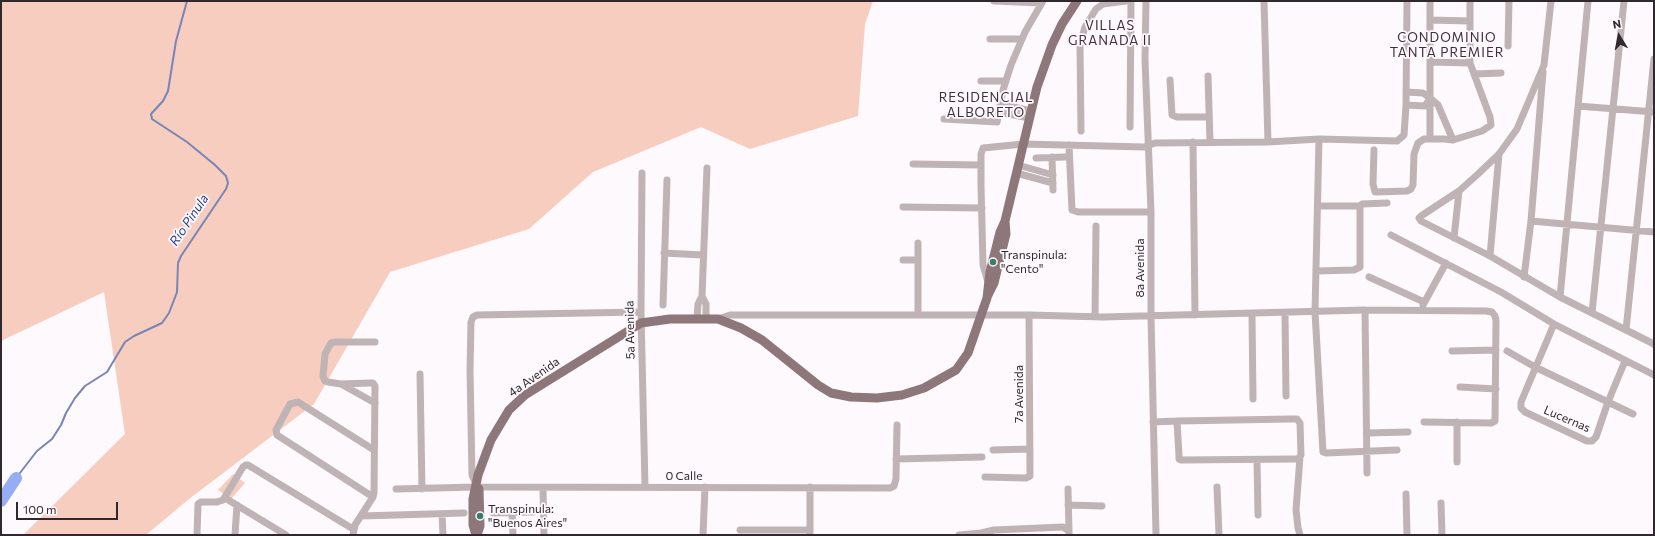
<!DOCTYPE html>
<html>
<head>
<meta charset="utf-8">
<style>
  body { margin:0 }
  #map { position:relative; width:1655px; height:536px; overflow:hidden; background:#fef9fd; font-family:Commissioner,sans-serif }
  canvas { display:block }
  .frame { position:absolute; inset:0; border:2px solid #31282f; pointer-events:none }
  .north { position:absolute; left:1599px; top:16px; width:40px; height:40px; -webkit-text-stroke:3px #fef9fd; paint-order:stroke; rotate:350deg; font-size:11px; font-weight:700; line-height:16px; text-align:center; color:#31282f }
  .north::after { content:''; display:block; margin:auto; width:14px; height:18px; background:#31282f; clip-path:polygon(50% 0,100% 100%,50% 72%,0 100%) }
  .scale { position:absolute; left:16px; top:502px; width:102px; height:18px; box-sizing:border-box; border:2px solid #31282f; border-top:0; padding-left:5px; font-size:12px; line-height:14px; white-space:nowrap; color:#31282f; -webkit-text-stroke:3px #fef9fd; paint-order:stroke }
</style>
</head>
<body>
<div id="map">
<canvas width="1655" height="536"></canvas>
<div class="frame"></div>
<div class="north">N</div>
<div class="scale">100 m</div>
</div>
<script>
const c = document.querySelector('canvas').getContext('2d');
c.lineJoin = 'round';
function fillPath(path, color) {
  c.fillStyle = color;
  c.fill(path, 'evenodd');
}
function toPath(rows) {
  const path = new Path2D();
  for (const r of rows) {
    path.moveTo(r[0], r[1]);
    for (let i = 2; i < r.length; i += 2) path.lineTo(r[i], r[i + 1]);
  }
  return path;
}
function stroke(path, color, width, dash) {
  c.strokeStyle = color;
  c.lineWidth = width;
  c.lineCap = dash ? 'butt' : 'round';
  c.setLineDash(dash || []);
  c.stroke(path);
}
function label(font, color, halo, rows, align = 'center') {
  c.font = font + ' Commissioner,sans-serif';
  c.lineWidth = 3.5;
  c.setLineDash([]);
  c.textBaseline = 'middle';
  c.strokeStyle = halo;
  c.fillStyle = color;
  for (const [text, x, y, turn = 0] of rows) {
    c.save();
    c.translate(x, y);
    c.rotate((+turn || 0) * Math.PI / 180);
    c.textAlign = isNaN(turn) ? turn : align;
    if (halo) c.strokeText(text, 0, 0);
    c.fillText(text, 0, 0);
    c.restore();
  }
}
const green = toPath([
  [1,1,873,1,865,24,858,116,750,149,701,127,593,172,529,229,390,272,314,404,189,499,146,535,23,535,125,434,104,292,1,341],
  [233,474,245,483,231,499,218,490]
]);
const stream = toPath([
  [16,478,37,451,52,439,61,425,66,413,75,398,85,386,107,372,125,342,134,336,162,323,169,313,177,292,178,263,181,256,226,189,228,183,226,176,215,165,187,142,152,119,151,114,163,101,168,91,176,41,187,1]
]);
const river = toPath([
  [1,501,16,478]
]);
const minor = toPath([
  [994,1,1041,3],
  [1146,1,1145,60,1151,212,1151,316,1156,535],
  [1264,1,1268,142],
  [1551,1,1544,65,1517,129,1499,154,1478,174,1459,191,1421,216,1419,218,1421,221,1490,256,1560,297,1654,344],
  [1430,20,1470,21],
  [990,39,1022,39],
  [1508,46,1509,1],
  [1431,62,1470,63],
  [1474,74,1501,73],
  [1208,76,1210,142],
  [1170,80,1172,115,1177,117,1209,117],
  [981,81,1006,81],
  [1406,92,1423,93,1430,98,1438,105,1453,140],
  [1001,104,1031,111],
  [1406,105,1425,106,1430,98],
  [1578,106,1654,112],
  [999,112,1029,118],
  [944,119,997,122,1003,90,1011,65,1025,32,1043,1],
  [1130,127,1131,1],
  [1081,131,1080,45,1085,27,1096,9,1103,4,1126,1],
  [1319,139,1315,312,1323,452,1326,453,1397,450],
  [1430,139,1430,1],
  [1193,142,1195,315],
  [1069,145,1072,210,1078,212,1151,212],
  [1374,150,1373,184,1375,192,1407,191,1411,189,1413,185,1414,154,1418,143,1424,139,1444,139,1453,140,1482,131,1491,125,1490,117,1470,63,1470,1],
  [1052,157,1053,190],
  [1036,158,1065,157],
  [913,164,981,165],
  [1018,165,1053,175],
  [642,173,641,312,645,487],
  [1016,173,1053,183],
  [1318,206,1360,206,1362,204,1387,203],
  [903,207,982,208],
  [1531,221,1654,232],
  [1391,235,1501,292,1554,324,1654,375],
  [1454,238,1459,191],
  [918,243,918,315],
  [664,253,703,255],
  [1490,256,1499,154],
  [903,260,918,260],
  [1316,271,1354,270,1360,267,1360,206],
  [1369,277,1424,302],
  [1524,277,1531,221,1543,72],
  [988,282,983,265,981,186,981,154,983,148,1023,144,1144,147,1155,143,1268,142,1319,139,1397,141,1404,135,1406,105,1407,1],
  [702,296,706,304,706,318],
  [1560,297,1588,1],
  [663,305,667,180],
  [1423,305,1446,263],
  [1365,310,1367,473],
  [1285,313,1286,396],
  [1592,313,1624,1],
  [1252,314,1253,399],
  [1095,316,1096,226],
  [697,318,698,304,702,296,707,168],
  [718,319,730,315,1029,315,1103,317,1365,310,1486,311,1492,312,1495,316,1496,320,1495,421,1491,423,1424,422],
  [1554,324,1521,402,1521,408,1525,412,1587,441,1592,441,1596,437,1608,402,1625,361],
  [1626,330,1654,59],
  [1452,351,1496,350],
  [1507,351,1535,367,1633,414],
  [420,374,422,489],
  [341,384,370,383,373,383,375,386,374,493,373,497,355,525,353,535],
  [1460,387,1496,389],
  [375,403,341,384,328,382,325,381,323,376,325,354,331,343,335,342,375,342],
  [1153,422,1177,421,1290,419,1297,419,1300,423,1301,455,1298,459,1295,459,1181,460,1179,459,1179,456,1177,421],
  [1457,422,1457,462],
  [1367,433,1408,432],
  [993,450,1030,449],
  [1300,457,1296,510,1298,528,1300,535],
  [896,459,982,457],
  [1257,460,1258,515],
  [985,477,1026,478,1030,476,1029,315],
  [476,484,472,475,470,370,471,322,473,317,477,315,641,312],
  [478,487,890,488,894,486,896,479,897,425],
  [810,487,810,535],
  [1217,487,1219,535],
  [543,488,544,535],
  [396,489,475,487],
  [1068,489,1069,531],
  [1406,494,1407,535],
  [373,497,277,435,276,430,290,404,298,402,374,450],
  [225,498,286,535],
  [1441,503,1442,535],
  [1068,505,1102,506],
  [493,513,533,512],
  [512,513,513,535],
  [442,514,443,535],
  [361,516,464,513],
  [740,530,810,530],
  [197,535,198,504,201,502,217,502,223,500,243,467,246,465,248,465,353,529],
  [235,535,237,505],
  [703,535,705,487],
  [959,535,981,533,994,530,1063,527,1069,531,1069,535]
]);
const major = toPath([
  [988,295,994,283,1006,234,1005,221],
  [476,535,473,525,473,499,478,475,491,440,509,410,525,395,641,323,670,319,718,319,741,328,762,340,818,385,831,393,851,397,877,398,902,395,924,388,956,370,968,353,987,298,990,272,1000,232,1005,221,1037,87,1052,45,1062,24,1077,1],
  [477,535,480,526,479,489]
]);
const markers = [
  [993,262,4,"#3d7b69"],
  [480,516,4,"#3d7b69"]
];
const poiNames = [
  ["Transpinula:",1001,255],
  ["\"Cento\"",1001,269],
  ["Transpinula:",488,509],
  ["\"Buenos Aires\"",488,523]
];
const streetNames = [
  ["8a Avenida",1140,268,-90],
  ["5a Avenida",630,330,-91],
  ["4a Avenida",534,377,-35],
  ["7a Avenida",1019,394,-90],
  ["Lucernas",1567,419,23],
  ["0 Calle",684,476]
];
const neighbourhoodNames = [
  ["VILLAS",1110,26],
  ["GRANADA II",1110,41],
  ["CONDOMINIO",1447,38],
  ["TANTA PREMIER",1447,53],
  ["RESIDENCIAL",986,98],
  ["ALBORETO",986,113]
];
const waterNames = [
  ["Río Pinula",189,220,-56]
];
fillPath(green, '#f6cdbf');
stroke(stream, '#7785b8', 2);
stroke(river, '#95adf3', 12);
stroke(minor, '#c0b3b5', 7);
stroke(major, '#8e777b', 9);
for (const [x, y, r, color] of markers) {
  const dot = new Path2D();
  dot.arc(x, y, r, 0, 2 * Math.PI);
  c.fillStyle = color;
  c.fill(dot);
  stroke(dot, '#fef9fd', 1.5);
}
label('12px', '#31282f', '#fef9fd', poiNames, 'left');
label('12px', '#31282f', '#fef9fd', streetNames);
c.letterSpacing = '1px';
label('13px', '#402e3c', '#fef9fd', neighbourhoodNames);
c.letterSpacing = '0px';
label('italic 13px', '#2a3e8e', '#fef9fd', waterNames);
</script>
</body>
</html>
